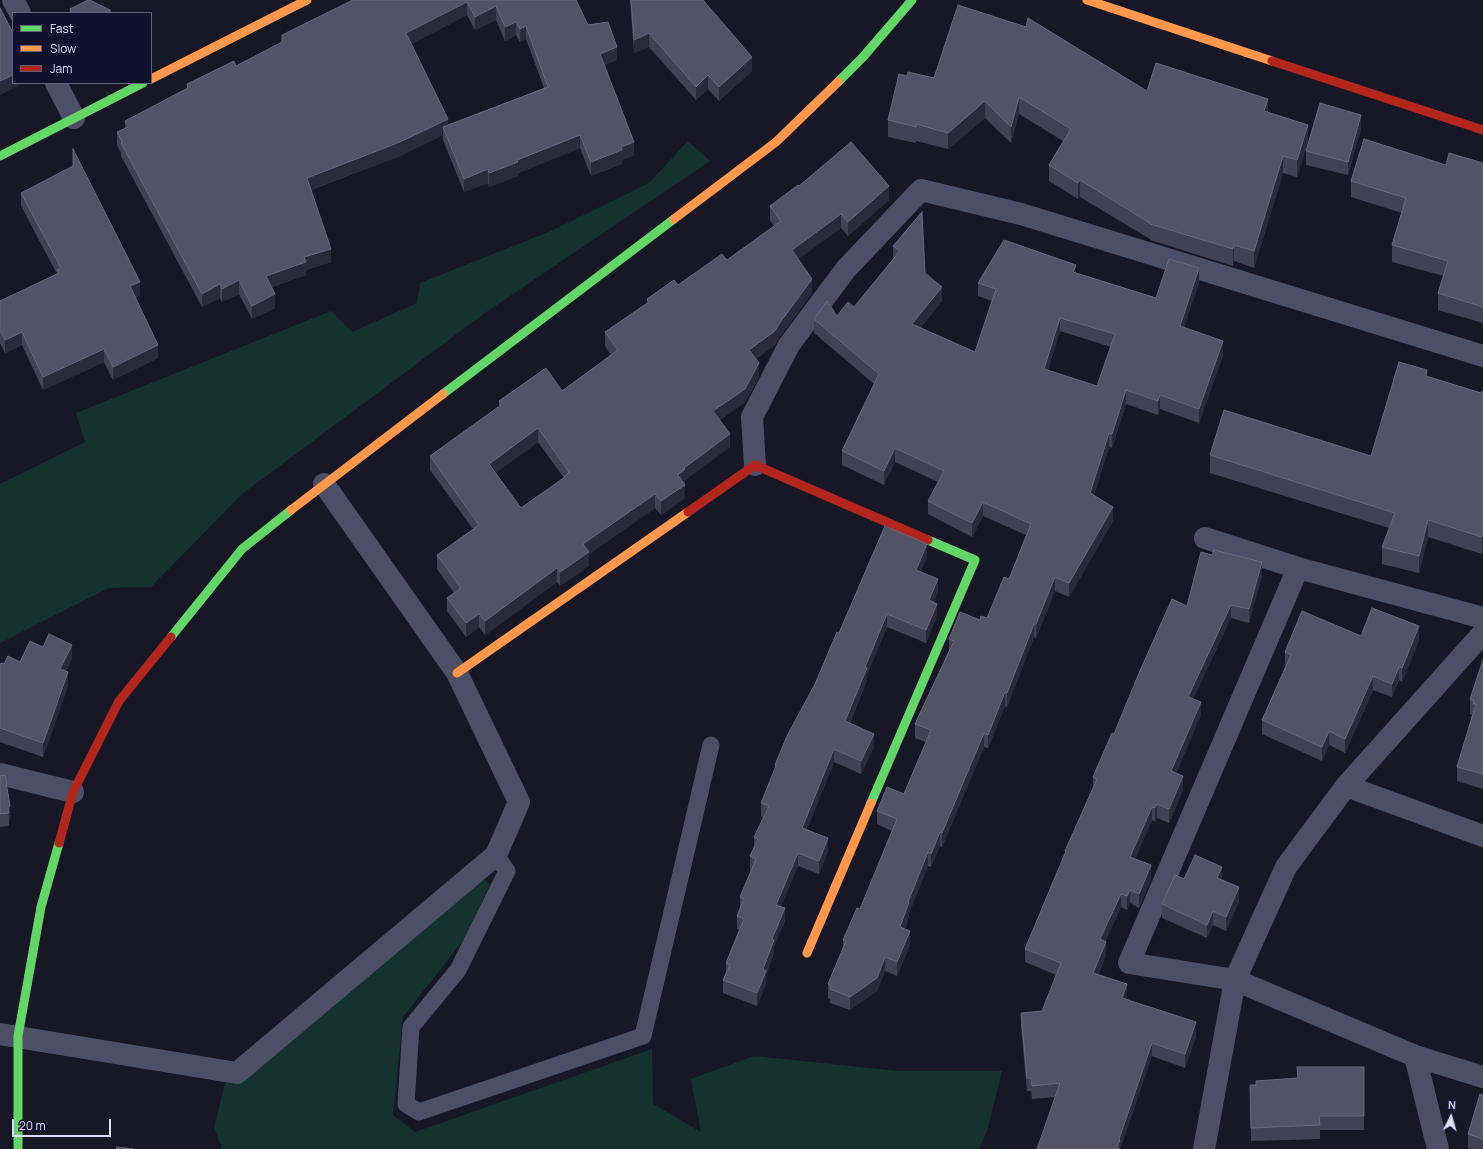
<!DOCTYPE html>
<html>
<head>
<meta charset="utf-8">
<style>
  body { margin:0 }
  #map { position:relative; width:1483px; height:1149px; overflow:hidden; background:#181726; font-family:Manrope,sans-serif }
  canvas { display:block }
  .legend { position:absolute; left:12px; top:12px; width:140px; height:72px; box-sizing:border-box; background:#12112c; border:1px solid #636380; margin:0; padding:5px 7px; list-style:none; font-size:12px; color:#dddeff }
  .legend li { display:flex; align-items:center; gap:8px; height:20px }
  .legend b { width:20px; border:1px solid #636380 }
  .north { position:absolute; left:1431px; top:1097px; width:40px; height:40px; -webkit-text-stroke:3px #12112c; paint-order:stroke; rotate:5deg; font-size:11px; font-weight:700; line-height:16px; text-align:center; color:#dddeff }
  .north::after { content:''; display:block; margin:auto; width:14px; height:18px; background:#dddeff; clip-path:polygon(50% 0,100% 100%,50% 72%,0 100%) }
  .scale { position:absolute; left:12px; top:1119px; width:99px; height:18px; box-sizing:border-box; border:2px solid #dddeff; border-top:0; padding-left:5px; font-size:12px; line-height:14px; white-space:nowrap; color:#dddeff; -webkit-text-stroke:3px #12112c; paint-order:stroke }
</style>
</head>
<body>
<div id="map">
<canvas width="1483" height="1149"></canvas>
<ul class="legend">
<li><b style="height:5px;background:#63d668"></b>Fast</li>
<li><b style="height:5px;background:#ff974d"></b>Slow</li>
<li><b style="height:5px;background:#b3261e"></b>Jam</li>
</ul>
<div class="north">N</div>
<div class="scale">20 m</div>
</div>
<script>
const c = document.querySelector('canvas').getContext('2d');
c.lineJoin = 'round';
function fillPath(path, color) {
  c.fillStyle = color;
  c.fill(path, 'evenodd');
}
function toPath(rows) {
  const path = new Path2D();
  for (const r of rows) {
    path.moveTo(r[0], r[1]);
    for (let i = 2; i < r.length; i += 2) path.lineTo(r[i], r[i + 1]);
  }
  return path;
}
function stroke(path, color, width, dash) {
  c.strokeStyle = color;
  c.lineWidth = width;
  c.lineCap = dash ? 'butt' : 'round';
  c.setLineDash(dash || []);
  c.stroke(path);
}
const green = toPath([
  [688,141,710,161,485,313,242,494,151,587,109,588,0,643,0,484,85,442,76,413,331,311,352,332,417,303,420,283,551,231,649,183],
  [481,877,490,884,465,938,403,1017,393,1115,415,1132,652,1049,653,1104,701,1132,691,1079,754,1056,899,1071,1002,1071,987,1131,979,1149,222,1149,214,1128,225,1083]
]);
const lane = toPath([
  [496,855,507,871,458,970,411,1027,406,1104,419,1112,643,1036,711,745]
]);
const street = toPath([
  [13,0,20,13],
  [56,83,74,118],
  [755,465,752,417,789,345,846,269,921,190,1021,214,1483,356],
  [1205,538,1298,568],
  [1483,618,1298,568,1129,963,1235,980,1415,1056,1483,1077],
  [0,774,73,792],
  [1346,786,1483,836],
  [0,1034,237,1073,496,855,519,802,457,673,324,484],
  [1415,1056,1438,1149],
  [1204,1149,1235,980,1286,867,1346,786,1483,633]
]);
const fast = toPath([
  [838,82,863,57,912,0],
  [0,156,143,83],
  [443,394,674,219],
  [171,637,242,549,291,510],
  [871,803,975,560,928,540],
  [18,1149,18,1036,41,907,59,843]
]);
const slow = toPath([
  [1087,0,1272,61],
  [151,79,307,0],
  [674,219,776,142,838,82],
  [291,510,443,394],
  [457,673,688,512],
  [807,953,871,803]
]);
const jam = toPath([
  [1272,61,1483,130],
  [688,512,755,465,928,540],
  [59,843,73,792,119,701,171,637]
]);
const wall = toPath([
  [353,0,576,0,588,25,617,60,604,65,634,155,622,160,622,164,591,176,580,148,518,173,518,176,489,187,488,183,464,192,443,140,443,135,400,156,311,190,331,262,306,270,306,275,272,287,275,308,252,319,239,294,222,302,220,298,202,307,121,156,121,153,117,145,117,132,125,129,125,121,187,89,187,84,236,66,282,42],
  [467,15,475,30,496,20,505,41,516,35,520,42,526,39,544,88,448,125,411,44],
  [630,0,705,0,703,0,752,71,719,101,708,89,696,100,649,47,634,53],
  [907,76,1147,91,1268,112,1308,141,1297,177,1283,173,1254,268,1234,261,1233,266,1150,240,1150,239,1080,197,1078,199,1049,181,1049,165,1063,141,1019,114,1011,143,985,118,948,149,916,141,916,143,888,137,888,120],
  [1361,129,1348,175,1306,165,1306,151],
  [1483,163,1483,323,1438,310,1438,293,1444,276,1392,262,1392,245,1402,213,1351,197,1351,181,1446,165],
  [799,186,889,200,848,236,841,228,798,259,812,293,779,338,775,345,756,359,759,377,745,402,720,420,730,447,685,480,685,483,684,484,685,498,661,515,655,508,589,554,589,566,560,586,557,582,485,635,479,627,466,637,447,611,447,598,454,593,437,569,437,555,473,529,430,470,430,456,499,407,499,401,562,391,611,355,605,346,605,332,647,303,647,299,678,285,727,260,774,226,770,220,770,206],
  [538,442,564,478,521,508,495,473],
  [21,193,140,295,135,297,158,358,113,380,104,362,43,390,22,345,5,353,0,343,0,301,57,274,21,206],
  [922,212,925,273,942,301,920,328,975,352,992,301,978,296,978,283,1076,273,1156,298,1199,282,1184,327,1223,355,1199,423,1160,409,1158,415,1126,404,1112,448,1109,447,1094,495,1113,521,1069,597,1055,591,1036,638,1034,637,1007,707,1005,706,988,748,984,747,942,847,940,846,931,867,928,866,909,913,909,916,905,929,910,945,897,976,885,971,877,991,850,1010,830,1003,830,999,828,998,828,984,843,949,843,940,860,909,892,831,877,824,877,811,904,794,926,742,915,738,915,724,949,651,949,639,980,620,987,618,1009,579,1026,535,983,516,972,537,928,514,928,501,938,482,895,462,884,485,842,465,842,451,874,384,814,333,814,319,837,316,854,307,893,259,893,246],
  [1060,331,1111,347,1097,386,1048,370],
  [1427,377,1481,393,1482,391,1482,554,1428,537,1419,573,1382,564,1382,547,1389,528,1210,473,1210,455,1371,456],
  [927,557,920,572,938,592,933,602,937,616,926,643,887,627,867,675,867,680,850,723,874,747,861,774,834,762,807,829,828,851,819,874,798,866,780,907,785,921,774,946,774,953,766,975,766,984,757,1006,723,993,723,980,726,972,726,963,740,930,737,929,737,916,740,908,740,897,751,870,750,869,750,856,754,848,754,837,764,817,761,816,761,803,775,770,775,765,815,684,839,633],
  [1262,576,1249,623,1231,618,1193,699,1201,715,1176,773,1183,790,1169,823,1157,818,1155,822,1152,820,1135,859,1151,879,1139,908,1130,903,1127,910,1121,907,1105,942,1106,955,1098,975,1127,997,1126,999,1196,1036,1185,1068,1152,1056,1120,1149,1055,1097,1032,1099,1031,1091,1027,1091,1021,1027,1021,1013,1042,1011,1056,975,1025,962,1025,949,1065,854,1065,851,1093,788,1093,777,1114,734,1187,606],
  [1361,636,1419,640,1402,682,1399,680,1392,697,1373,690,1345,753,1329,745,1322,761,1262,734,1262,720,1286,666,1285,666,1285,652],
  [43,647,72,658,66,671,68,686,43,757,0,742,0,665,20,662],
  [1483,660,1483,789,1457,781,1457,767,1472,715,1470,714,1470,699],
  [0,776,10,819,9,820,9,826,0,827],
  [1184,879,1222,880,1239,901,1226,931,1213,925,1207,938,1162,918,1162,904],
  [1297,1067,1364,1067,1364,1130,1320,1130,1320,1139,1251,1141,1250,1085,1256,1085,1297,1078],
  [1483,1095,1483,1149,1471,1149,1468,1148,1468,1134]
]);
const shadedWall = toPath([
  [467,2,467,15,406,47,406,33],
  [496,6,496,20,475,30,475,17],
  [516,22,516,35,505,41,505,27],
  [526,26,526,39,520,42,520,29],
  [649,33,649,47,634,53,634,40],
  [617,47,617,60,600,67,600,54],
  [752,57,752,71,719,101,719,87],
  [13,75,13,83,24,83,0,95,0,81],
  [708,75,708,89,696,100,696,87],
  [1019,97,1019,114,1011,143,1011,127],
  [1268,99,1268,115,1264,111],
  [985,101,985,118,948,149,948,133],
  [1361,115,1361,129,1348,175,1348,162],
  [448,119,448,132,443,127,443,135,400,156,307,191,307,178],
  [1308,125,1308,141,1297,177,1297,160],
  [580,135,580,148,518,173,518,176,489,187,489,173,517,160],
  [634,142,634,155,622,160,622,164,591,176,591,162,621,147],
  [1283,156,1283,173,1254,268,1254,251],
  [488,169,488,183,464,192,464,179],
  [1080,180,1080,197,1078,199,1078,183],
  [889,186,889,200,848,236,848,222],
  [841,214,841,228,792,264,792,250],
  [1234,245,1234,261,1233,266,1233,249],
  [331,249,331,262,306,270,306,275,266,289,266,276,304,257],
  [1076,265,1076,279,1073,272],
  [1199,268,1199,282,1180,340,1180,326],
  [812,279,812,293,779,338,775,345,749,364,749,350,779,324],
  [239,280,239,294,222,302,222,289],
  [140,282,140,295,130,299,130,286],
  [220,284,220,298,202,307,202,294],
  [942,287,942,301,912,338,912,324],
  [275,294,275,308,252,319,252,306],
  [1060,318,1060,331,1044,382,1044,369],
  [22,332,22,345,5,353,5,340],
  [1223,341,1223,355,1199,423,1199,409],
  [158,345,158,358,113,380,113,367],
  [104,349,104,362,43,390,43,377],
  [759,363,759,377,745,402,713,425,713,411],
  [1126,390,1126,404,1112,448,1112,434],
  [1160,395,1160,409,1158,415,1158,401],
  [538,428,538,442,489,478,489,464],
  [1109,433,1109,447,1090,507,1090,493],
  [730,434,730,447,685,480,685,483,678,488,678,475,684,468],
  [895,448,895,462,884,485,884,471],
  [685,485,685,498,661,515,661,501],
  [655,494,655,508,589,554,589,566,560,586,560,572,583,544],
  [983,502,983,516,972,537,972,523],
  [1113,507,1113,521,1069,597,1069,583],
  [1428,520,1428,537,1419,573,1419,556],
  [1483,534,1483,552,1482,554,1482,537],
  [927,544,927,557,916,583,916,570],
  [1262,562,1262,576,1249,623,1249,609],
  [557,568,557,582,485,635,485,621],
  [1055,577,1055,591,1036,638,1036,624],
  [938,579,938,592,929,613,929,600],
  [937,604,937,616,926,643,926,630],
  [1231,605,1231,618,1188,710,1188,697],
  [479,614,479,627,466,637,466,623],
  [887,614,887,627,867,675,867,680,845,734,845,721,865,667],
  [1034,624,1034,637,1007,707,1007,693],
  [1419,626,1419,640,1402,682,1402,668],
  [72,645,72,658,60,682,60,669],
  [1399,667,1399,680,1392,697,1392,684],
  [68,672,68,686,43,757,43,743],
  [1373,676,1373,690,1345,753,1345,739],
  [1005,692,1005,706,988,748,988,735],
  [1201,702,1201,715,1171,785,1171,771],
  [1329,731,1329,745,1322,761,1322,747],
  [984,733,984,747,942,847,942,833],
  [874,734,874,747,861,774,861,761],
  [834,749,834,762,802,841,802,828],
  [1183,776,1183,790,1169,823,1169,809],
  [1157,804,1157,818,1155,822,1155,808],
  [10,806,10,819,9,820,8,807],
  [1152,807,1152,820,1130,870,1130,857],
  [940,832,940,846,931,867,931,854],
  [828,838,828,851,819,874,819,861],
  [928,852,928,866,909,913,909,916,900,941,900,927,908,902],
  [798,853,798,866,776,918,776,905],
  [1151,865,1151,879,1139,908,1139,894],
  [1222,867,1222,881,1217,878],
  [1239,887,1239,901,1226,931,1226,917],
  [1130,890,1130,903,1127,910,1127,896],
  [1121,894,1121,907,1100,953,1100,939],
  [785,908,785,921,774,946,774,953,766,975,766,984,757,1006,757,993,763,969,772,939],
  [1213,911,1213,925,1207,938,1207,925],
  [910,931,910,945,897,976,897,962],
  [1106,942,1106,955,1093,987,1093,973],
  [885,957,885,971,877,991,850,1010,850,997],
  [1127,984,1127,997,1122,1011,1122,998],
  [1196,1022,1196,1036,1185,1068,1185,1054],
  [1152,1043,1152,1056,1120,1149,1117,1149,1119,1139]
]);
const building = toPath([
  [88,0,90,0,110,10,110,13,71,13,70,9,88,0],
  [353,0,576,0,588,25,608,22,617,47,600,54,634,142,621,147,622,150,591,162,580,135,517,160,518,162,489,173,488,169,464,179,443,127,548,87,526,26,520,29,516,22,505,27,496,6,475,17,467,2,406,33,448,119,400,142,307,178,331,249,304,257,306,262,266,276,275,294,252,306,239,280,222,289,220,284,202,294,121,143,122,142,117,132,128,127,125,121,188,88,187,84,234,61,236,66,282,42,282,35,353,0],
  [631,0,703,0,752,57,719,87,708,75,696,87,649,33,634,40,631,0],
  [958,5,1026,27,1028,18,1147,91,1156,63,1268,99,1264,111,1308,125,1297,160,1283,156,1254,251,1234,245,1233,249,1150,224,1150,223,1080,180,1078,183,1049,165,1071,129,1019,97,1011,127,985,101,948,133,916,124,916,127,888,120,899,74,907,76,908,72,934,78,958,5],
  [0,8,13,33,13,75,0,81,0,8],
  [1320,103,1361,115,1348,162,1306,151,1320,103],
  [1364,139,1446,165,1449,153,1483,163,1483,307,1438,293,1448,261,1392,245,1406,198,1351,181,1364,139],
  [851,142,889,186,848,222,841,214,792,250,812,279,779,324,775,331,749,350,759,363,745,389,713,411,730,434,684,468,685,469,678,475,685,485,661,501,655,494,583,544,589,552,560,572,557,568,485,621,479,614,466,623,447,598,461,588,437,555,479,525,430,456,501,405,499,401,546,368,562,391,618,350,605,332,649,302,647,299,674,280,678,285,722,254,727,260,781,221,770,206,798,185,799,186,851,142],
  [538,428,569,472,565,476,565,477,521,508,489,464,538,428],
  [73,149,140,282,130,286,158,345,113,367,104,349,43,377,22,332,5,340,0,330,0,301,59,273,57,270,61,268,21,193,73,166,73,149],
  [922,212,925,273,942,287,912,324,975,352,996,289,978,283,1004,240,1076,265,1073,272,1156,298,1169,259,1199,268,1180,326,1223,341,1199,409,1160,395,1158,401,1126,390,1112,434,1109,433,1090,493,1113,507,1069,583,1055,577,1036,624,1034,624,1007,693,1005,692,988,735,984,733,942,833,940,832,931,854,928,852,908,902,909,902,900,927,910,931,897,962,885,957,877,978,850,997,830,989,831,986,828,984,846,941,843,940,857,908,860,909,897,819,877,811,887,787,904,794,931,730,915,724,954,641,949,639,960,612,980,620,981,616,987,618,1004,577,1009,579,1031,524,983,502,972,523,928,501,944,471,895,448,884,471,842,451,879,374,814,319,827,301,837,316,848,302,854,307,900,251,893,246,922,212],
  [1060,318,1115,334,1097,386,1044,369,1060,318],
  [1399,362,1427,370,1426,376,1481,393,1482,391,1483,391,1483,534,1482,537,1428,520,1419,556,1382,547,1395,513,1210,455,1224,410,1371,456,1399,362],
  [885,526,927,544,916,570,938,579,929,600,937,604,926,630,887,614,865,667,867,668,845,721,874,734,861,761,834,749,802,828,828,838,819,861,798,853,776,905,785,908,772,939,774,940,763,969,766,971,757,993,723,980,730,965,726,963,744,919,737,916,744,899,740,897,756,859,750,856,758,839,754,837,769,806,761,803,776,766,775,765,787,736,815,684,837,632,839,633,885,526],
  [1214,550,1262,562,1249,609,1231,605,1188,697,1201,702,1171,771,1183,776,1169,809,1157,804,1155,808,1152,807,1130,857,1151,865,1139,894,1130,890,1127,896,1121,894,1100,939,1106,942,1093,973,1127,984,1122,998,1196,1022,1185,1054,1152,1043,1119,1139,1120,1140,1117,1148,1120,1149,1037,1149,1060,1083,1032,1086,1031,1078,1027,1078,1021,1013,1042,1011,1061,963,1025,949,1066,851,1065,851,1097,779,1093,777,1112,733,1114,734,1139,673,1172,599,1187,606,1201,552,1212,555,1214,550],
  [1372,608,1419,626,1402,668,1399,667,1392,684,1373,676,1345,739,1329,731,1322,747,1262,720,1291,655,1285,652,1302,611,1361,636,1372,608],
  [49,634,72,645,60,669,68,672,43,743,0,728,0,665,1,663,4,664,8,656,20,662,30,641,43,647,49,634],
  [1483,660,1483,774,1457,767,1476,704,1473,704,1474,701,1470,699,1483,660],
  [5,775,10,806,8,807,9,813,0,814,0,776,5,775],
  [1195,855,1222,867,1217,878,1239,887,1226,917,1213,911,1207,925,1162,904,1175,875,1184,879,1195,855],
  [1297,1067,1364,1067,1364,1116,1319,1116,1320,1125,1251,1128,1250,1085,1256,1085,1256,1081,1298,1078,1297,1067],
  [1480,1094,1483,1095,1483,1139,1468,1134,1480,1094],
  [117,1147,133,1149,116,1149,117,1147]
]);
fillPath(green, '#15322f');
stroke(lane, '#4d4f67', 17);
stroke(street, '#4d4f67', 22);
stroke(fast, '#63d668', 9);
stroke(slow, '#ff974d', 9);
stroke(jam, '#b3261e', 9);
fillPath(wall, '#424254');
fillPath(shadedWall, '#2a2a3a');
fillPath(building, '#525366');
stroke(building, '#68687e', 1);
</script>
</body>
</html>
